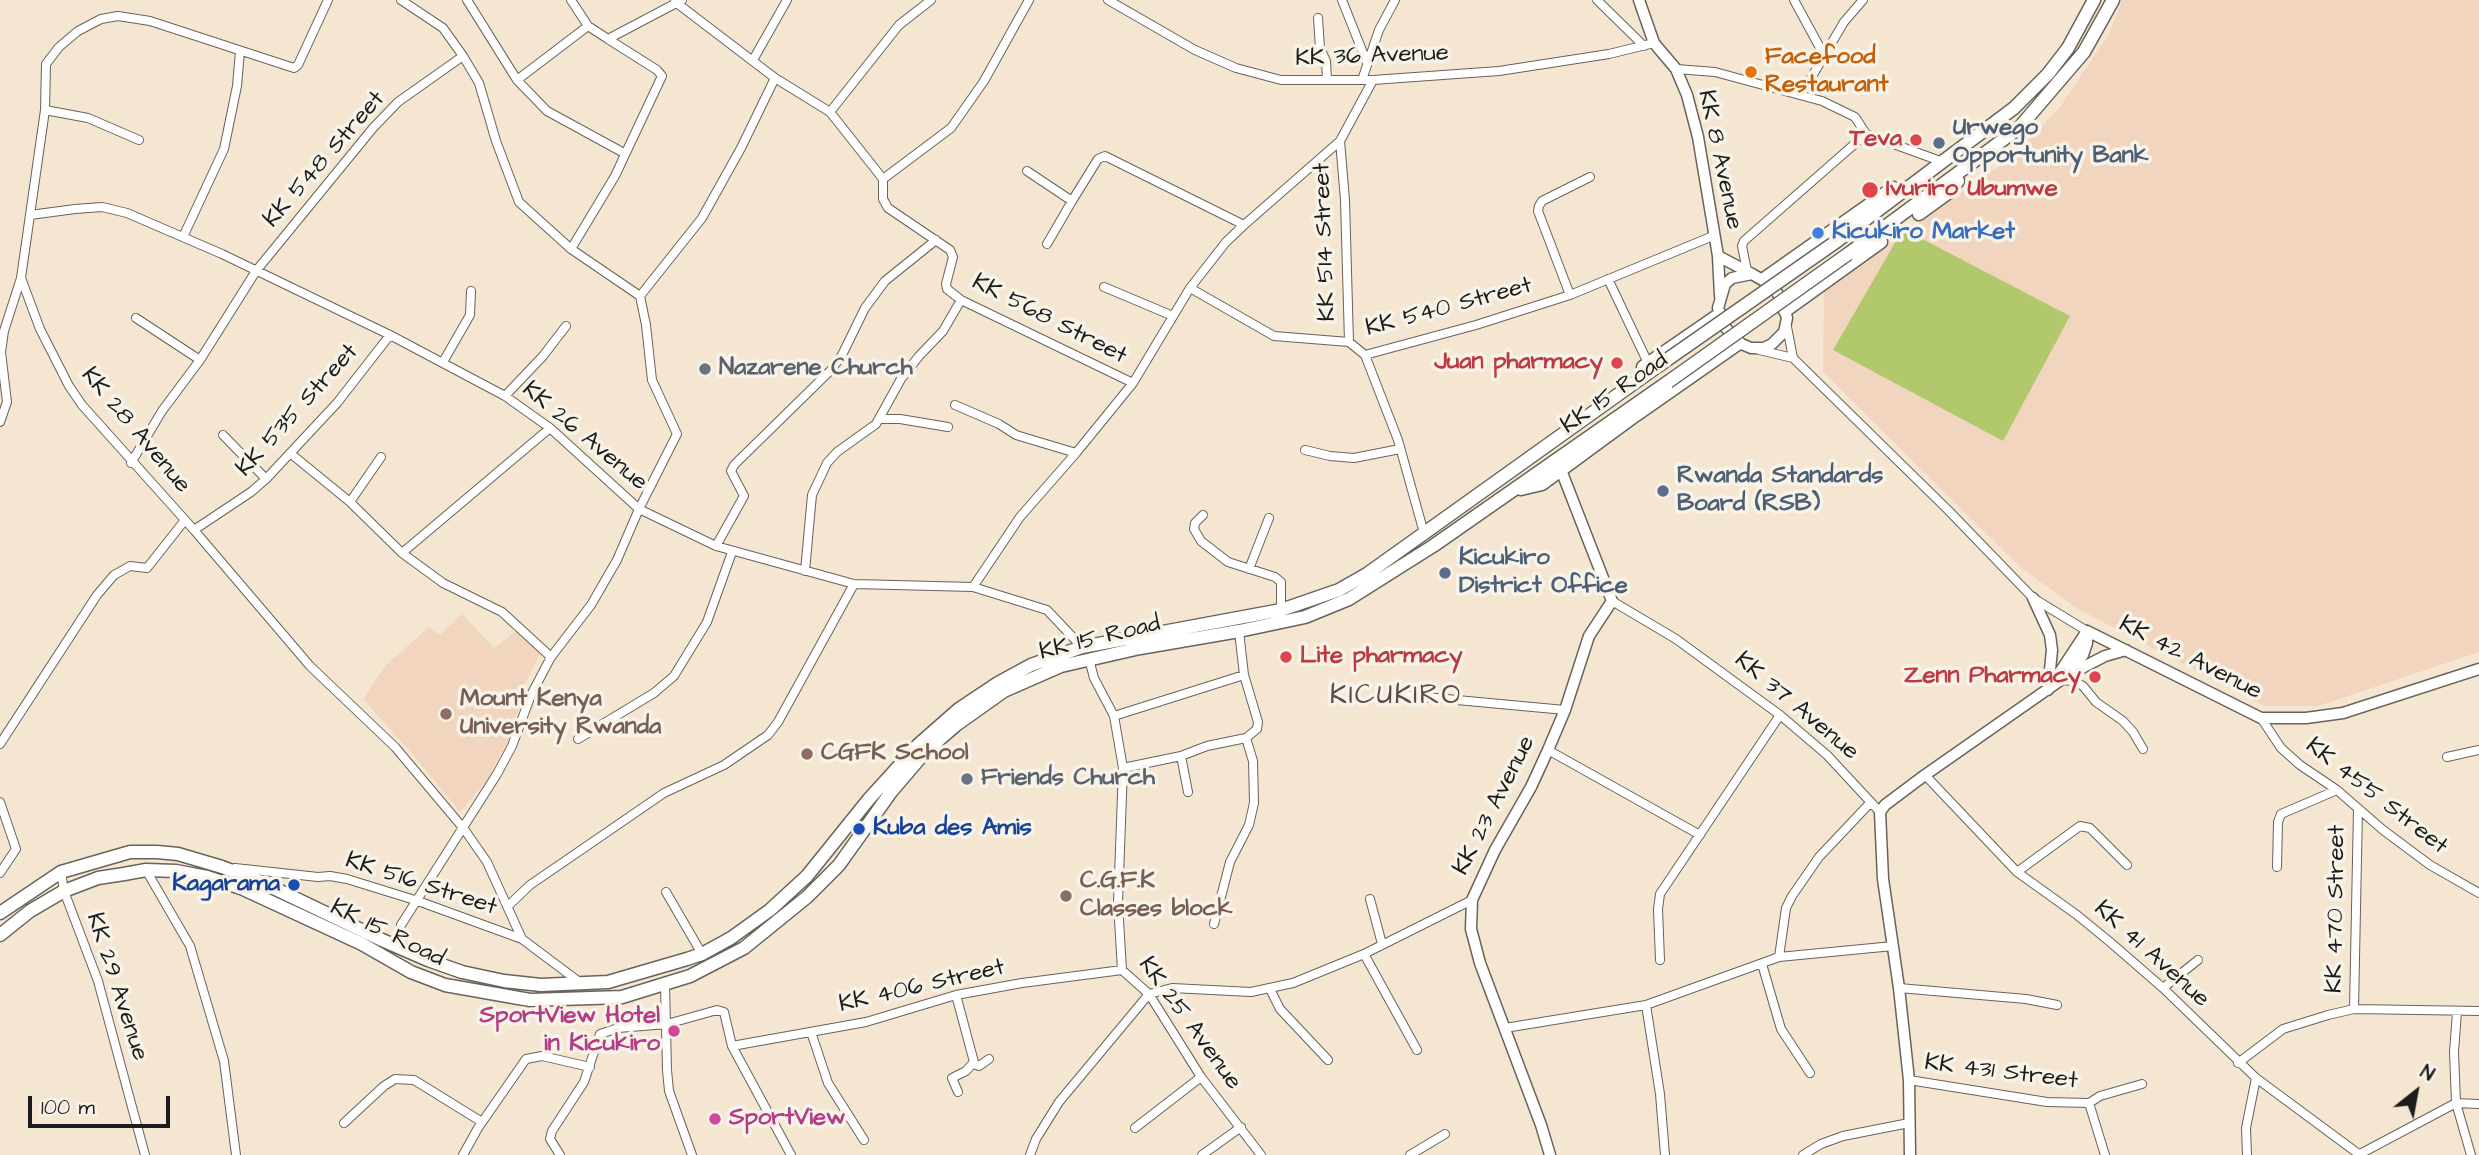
<!DOCTYPE html>
<html>
<head>
<meta charset="utf-8">
<style>
  body { margin:0 }
  #map { position:relative; width:2479px; height:1155px; overflow:hidden; background:#f4e6d1; font-family:"Architects Daughter",sans-serif }
  canvas { display:block }
  .north { position:absolute; left:2381px; top:1057px; width:70px; height:70px; -webkit-text-stroke:5px #f7f3e8; paint-order:stroke; rotate:31deg; font-size:19px; font-weight:700; line-height:28px; text-align:center; color:#1c1c1c }
  .north::after { content:''; display:block; margin:auto; width:24px; height:32px; background:#1c1c1c; clip-path:polygon(50% 0,100% 100%,50% 72%,0 100%) }
  .scale { position:absolute; left:28px; top:1096px; width:142px; height:32px; box-sizing:border-box; border:4px solid #1c1c1c; border-top:0; padding-left:9px; font-size:21px; line-height:24px; white-space:nowrap; color:#1c1c1c; -webkit-text-stroke:5px #f7f3e8; paint-order:stroke }
</style>
</head>
<body>
<div id="map">
<canvas width="2479" height="1155"></canvas>
<div class="north">N</div>
<div class="scale">100 m</div>
</div>
<script>
const c = document.querySelector('canvas').getContext('2d');
c.lineJoin = 'round';
function fillPath(path, color) {
  c.fillStyle = color;
  c.fill(path, 'evenodd');
}
function toPath(rows) {
  const path = new Path2D();
  for (const r of rows) {
    path.moveTo(r[0], r[1]);
    for (let i = 2; i < r.length; i += 2) path.lineTo(r[i], r[i + 1]);
  }
  return path;
}
function stroke(path, color, width, dash) {
  c.strokeStyle = color;
  c.lineWidth = width;
  c.lineCap = dash ? 'butt' : 'round';
  c.setLineDash(dash || []);
  c.stroke(path);
}
function label(font, color, halo, rows, align = 'center') {
  c.font = font + ' "Architects Daughter",sans-serif';
  c.lineWidth = 7;
  c.setLineDash([]);
  c.textBaseline = 'middle';
  c.strokeStyle = halo;
  c.fillStyle = color;
  for (const [text, x, y, turn = 0] of rows) {
    c.save();
    c.translate(x, y);
    c.rotate((+turn || 0) * Math.PI / 180);
    c.textAlign = isNaN(turn) ? turn : align;
    if (halo) c.strokeText(text, 0, 0);
    c.fillText(text, 0, 0);
    c.restore();
  }
}
const built = toPath([
  [2122,0,2479,0,2479,652,2318,706,2264,706,2078,609,2020,567,1823,372,1824,290,1996,168,2022,146,2060,107,2109,34],
  [462,614,494,648,516,631,540,654,516,702,519,708,511,735,487,780,460,812,415,757,363,699,386,665,429,627,440,635]
]);
const green = toPath([
  [1903,229,2070,316,2003,441,1833,350]
]);
const minor = toPath([
  [328,0,298,65,294,68,150,21,118,16,101,19,78,31,59,47,46,64,45,110,21,278,40,329,69,386,82,405,194,530,310,666,395,747,464,829,487,862,522,939,582,984],
  [401,0,443,28,463,56,479,83,496,141,519,202,571,249,640,296],
  [467,0,517,80,588,26,608,39,682,0],
  [571,0,588,26],
  [675,0,678,4,775,78,830,112,883,179,883,199,888,208,950,250,953,257,946,284,947,289,961,300,1133,383],
  [1108,0,1195,50,1236,68,1281,80,1373,80,1499,71,1609,54,1654,43],
  [1342,0,1367,63],
  [1597,0,1644,46],
  [1794,0,1824,55],
  [1318,18,1320,48,1326,61,1327,80],
  [753,60,787,0],
  [1676,69,1715,72,1822,101,1855,117,1866,134],
  [517,80,547,111,624,153],
  [1362,80,1379,30,1395,0],
  [1801,95,1844,22,1863,0],
  [45,110,88,118,139,140],
  [830,112,899,25,931,0],
  [1340,141,1345,200,1349,342],
  [1027,171,1072,201,1098,159,1105,156,1244,225,1340,141,1373,80],
  [883,179,951,128,984,81,1029,0],
  [30,215,75,209,102,207,127,213,222,254,390,335,505,396,550,428,639,509,716,546,854,584,973,587,1047,610,1082,647],
  [183,237,224,149,237,86,240,51],
  [1047,244,1072,201],
  [571,249,615,176,662,76,657,70,608,39],
  [1747,271,1742,246,1744,241,1866,134,1943,162],
  [1608,279,1648,363],
  [1104,287,1173,316],
  [1190,288,1226,242,1244,225],
  [1570,295,1538,211,1539,206,1542,201,1590,177],
  [136,318,200,360],
  [1787,327,1793,358],
  [1759,350,1793,358,1949,511,2033,598,2087,631],
  [1365,355,1398,440,1424,533],
  [443,362,470,315,471,291],
  [505,396,543,356,566,326],
  [955,405,999,424,1016,435,1076,453],
  [879,419,900,419,948,427],
  [0,422,7,402,1,352,4,331,21,278],
  [223,435,266,479],
  [1305,450,1330,456,1354,458,1400,449],
  [290,453,350,502,402,553,443,583,502,612,551,657,531,695,512,746,497,774,401,925],
  [131,463,162,411,200,360,256,271,373,128,398,102,463,56],
  [350,502,381,457],
  [1203,515,1195,523,1194,529,1201,541,1228,562,1275,577,1281,582,1281,610],
  [194,530,251,492,266,479,337,403,390,335],
  [716,546,744,496,731,471,734,465,831,370,842,355,865,308,885,281,936,240],
  [402,553,550,428],
  [1249,569,1269,518],
  [805,571,812,495,827,463,837,452,876,424,901,379,919,356,943,331,961,300],
  [973,587,1020,517,1076,453,1133,383,1190,288,1274,336,1349,342,1365,355,1476,325,1570,295,1713,236],
  [1612,601,1676,639,1780,715,1827,755,1880,812],
  [551,657,591,605,617,560,639,509,677,434,652,380,646,325,640,296,702,218,741,148,775,78],
  [1089,659,1094,678,1114,716,1123,768,1118,903,1122,970,1149,994,1201,1077,1261,1155],
  [2061,680,2073,681,2083,686,2096,702,2123,721,2133,732,2143,749],
  [1403,695,1565,710],
  [1114,716,1244,675],
  [2261,718,2281,748,2300,765,2337,790,2383,830,2430,865,2479,893],
  [578,739,654,693,674,676,707,622,732,552],
  [0,744,97,595,114,575,130,566,147,568,185,520],
  [1548,750,1700,835],
  [1181,756,1188,792],
  [2447,757,2479,750],
  [1123,768,1181,756,1207,746,1246,738,1257,729,1258,722,1244,675,1239,631],
  [1925,775,2017,872,2077,915,2110,942,2163,988,2256,1078,2360,1155],
  [0,802,16,849,0,873],
  [2277,867,2278,822,2281,814,2337,790],
  [235,868,318,877,330,876,347,879,418,901,522,939],
  [146,870,190,946,224,1061,236,1155],
  [61,872,64,891,98,981,145,1155],
  [2017,872,2080,826,2090,828,2127,865],
  [666,892,702,954],
  [1370,899,1382,944],
  [508,906,530,885,664,793,724,765,768,735,778,722,854,584],
  [1214,924,1230,862,1249,825,1254,803,1253,761,1246,738],
  [1364,954,1417,1050],
  [1779,957,1786,908,1792,896,1819,857,1871,802],
  [1660,960,1658,909,1660,894,1780,715],
  [1762,964,1781,1029,1810,1073],
  [665,984,667,1070,669,1091,692,1155],
  [1899,988,2026,999,2057,1005],
  [2163,988,2198,960],
  [1270,989,1280,1009,1328,1060],
  [956,995,974,1062,966,1071,952,1078,958,1092],
  [1646,1005,1779,957,1893,946],
  [2354,1009,2358,809],
  [2457,1012,2454,1052,2456,1103,2471,1155],
  [1505,1028,1646,1005,1660,1094,1665,1155],
  [811,1032,828,1083,864,1140],
  [732,1046,866,1022,956,995,1022,983,1122,970],
  [2238,1063,2283,1029,2328,1015,2354,1009,2479,1011],
  [974,1064,979,1066,989,1059],
  [1909,1080,2047,1102,2089,1103,2105,1155],
  [2089,1103,2100,1096,2142,1084],
  [344,1123,384,1086,395,1079,414,1080,482,1122],
  [1135,1128,1201,1077],
  [2360,1154,2456,1103,2479,1104],
  [463,1155,478,1128,526,1059,542,1056,590,1067],
  [560,1155,550,1139,552,1131,584,1082,600,1034,618,1028,667,1024,717,1010,724,1012,732,1046,791,1155],
  [1030,1155,1036,1139,1059,1102,1149,994,1172,988,1251,992,1293,983,1364,954,1472,900],
  [1202,1155,1241,1127],
  [1410,1155,1445,1134],
  [1803,1155,1821,1144,1843,1136,1909,1123],
  [2247,1155,2246,1128,2256,1078]
]);
const secondary = toPath([
  [1639,0,1654,43,1676,69,1687,95,1698,137,1718,256,1720,296],
  [1718,256,1752,274],
  [1752,274,1773,286,1782,301,1787,318,1784,332,1772,344,1764,348,1751,348,1739,343,1726,328,1718,308,1725,284,1732,278,1752,274],
  [2033,598,2050,635,2052,650,2048,690],
  [2087,631,2261,718,2306,718,2343,713,2479,669],
  [2074,672,2105,656,2126,650],
  [2050,687,2087,631],
  [1550,1155,1541,1125,1480,963,1471,929,1472,900,1495,850,1531,787,1548,750,1565,710,1589,636,1612,601,1561,470],
  [1910,1155,1909,1080,1899,988,1883,879,1880,812,1885,805,1925,775,2068,675,2083,655,2087,643,2087,631]
]);
const trunk = toPath([
  [1919,214,1948,193,1958,181],
  [1837,241,2014,108,2048,74,2068,48,2094,0],
  [1848,254,2019,128,2084,52,2113,0],
  [1764,279,1893,188],
  [1785,311,1881,242],
  [1643,367,1720,314],
  [1521,489,1542,484,1636,415,1739,343],
  [0,913,61,872,130,852,157,852,178,854,222,867,259,881,382,940,428,960,462,972,504,981,541,985,608,982,687,959,702,954,731,938,770,910,807,876,869,799,918,745,959,709,998,683,1031,665,1082,647,1281,610,1339,590,1367,574,1658,366],
  [0,935,30,911,64,891,98,878,124,874,146,870,176,871,207,877,241,888,362,944,411,972,445,985,530,1000,622,997,690,976,744,948,807,897,839,865,891,792,926,751,956,725,1004,691,1061,666,1140,648,1239,631,1305,617,1349,599,1433,546,1668,382]
]);
const trunkBridge = toPath([
  [1658,366,1837,241],
  [1668,382,1848,254]
]);
const markers = [
  [1751,72,7,"#e8710a"],
  [1916,140,7,"#e0444e"],
  [1939,143,7,"#5c6f8a"],
  [1870,190,9,"#e0444e"],
  [1818,233,7,"#3f7fe0"],
  [1617,363,7,"#e0444e"],
  [705,369,7,"#6b7280"],
  [1663,491,7,"#5c6f8a"],
  [1445,573,7,"#5c6f8a"],
  [1286,657,7,"#e0444e"],
  [2095,677,7,"#e0444e"],
  [446,714,7,"#8d6e63"],
  [807,754,7,"#8d6e63"],
  [967,779,7,"#6b7280"],
  [859,829,7,"#1a4fb4"],
  [294,885,7,"#1a4fb4"],
  [1066,896,7,"#8d6e63"],
  [674,1031,7,"#d1479c"],
  [715,1119,7,"#d1479c"]
];
const streetNames = [
  ["KK 36 Avenue",1372,57,-2],
  ["KK 548 Street",325,160,-49],
  ["KK 8 Avenue",1719,160,78],
  ["KK 514 Street",1326,242,-92],
  ["KK 540 Street",1449,308,-15],
  ["KK 568 Street",1049,320,27],
  ["KK 15 Road",1615,394,-35],
  ["KK 535 Street",298,411,-48],
  ["KK 28 Avenue",135,431,50],
  ["KK 26 Avenue",584,437,40],
  ["KK 15 Road",1100,639,-14],
  ["KK 42 Avenue",2190,659,27],
  ["KK 37 Avenue",1796,707,40],
  ["KK 455 Street",2376,797,38],
  ["KK 23 Avenue",1495,806,-63],
  ["KK 516 Street",421,885,18],
  ["KK 470 Street",2337,909,-89],
  ["KK 15 Road",387,934,26],
  ["KK 41 Avenue",2151,955,42],
  ["KK 29 Avenue",116,987,72],
  ["KK 406 Street",922,987,-13],
  ["KK 25 Avenue",1189,1024,54],
  ["KK 431 Street",2001,1073,7]
];
const foodNames = [
  ["Facefood",1765,58],
  ["Restaurant",1765,86]
];
const serviceNames = [
  ["Urwego",1953,129],
  ["Opportunity Bank",1953,157],
  ["Rwanda Standards",1677,477],
  ["Board (RSB)",1677,505],
  ["Kicukiro",1459,559],
  ["District Office",1459,587]
];
const healthNames = [
  ["Teva",1902,140],
  ["Ivuriro Ubumwe",1886,190,"left"],
  ["Juan pharmacy",1603,363],
  ["Lite pharmacy",1300,657,"left"],
  ["Zenn Pharmacy",2081,677]
];
const shopNames = [
  ["Kicukiro Market",1832,233]
];
const worshipNames = [
  ["Nazarene Church",719,369],
  ["Friends Church",981,779]
];
const educationNames = [
  ["Mount Kenya",460,700],
  ["University Rwanda",460,728],
  ["CGFK School",821,754],
  ["C.G.F.K",1080,882],
  ["Classes block",1080,910]
];
const transitNames = [
  ["Kuba des Amis",873,829],
  ["Kagarama",280,885,"right"]
];
const hotelNames = [
  ["SportView Hotel",660,1017],
  ["in Kicukiro",660,1045],
  ["SportView",729,1119,"left"]
];
const quarterNames = [
  ["KICUKIRO",1396,697]
];
fillPath(built, '#f2d5be');
fillPath(green, '#b1c86d');
stroke(minor, '#68635b', 10);
stroke(secondary, '#68635b', 13);
stroke(trunk, '#68635b', 15);
stroke(minor, '#fff', 8);
stroke(secondary, '#fff', 10);
stroke(trunk, '#fff', 12);
stroke(trunkBridge, '#68635b', 15, []);
stroke(trunkBridge, '#fff', 12);
for (const [x, y, r, color] of markers) {
  const dot = new Path2D();
  dot.arc(x, y, r, 0, 2 * Math.PI);
  c.fillStyle = color;
  c.fill(dot);
  stroke(dot, '#f7f3e8', 2.5);
}
label('24px', '#1c1c1c', '#f7f3e8', streetNames);
label('bold 24px', '#c56008', '#f7f3e8', foodNames, 'left');
label('bold 24px', '#4e5e75', '#f7f3e8', serviceNames, 'left');
label('bold 24px', '#be3a42', '#f7f3e8', healthNames, 'right');
label('bold 24px', '#366cbe', '#f7f3e8', shopNames, 'left');
label('bold 24px', '#5b616d', '#f7f3e8', worshipNames, 'left');
label('bold 24px', '#785e54', '#f7f3e8', educationNames, 'left');
label('bold 24px', '#164399', '#f7f3e8', transitNames, 'left');
label('bold 24px', '#b23c85', '#f7f3e8', hotelNames, 'right');
c.letterSpacing = '2px';
label('28px', '#604a49', '#f7f3e8', quarterNames);
c.letterSpacing = '0px';
</script>
</body>
</html>
